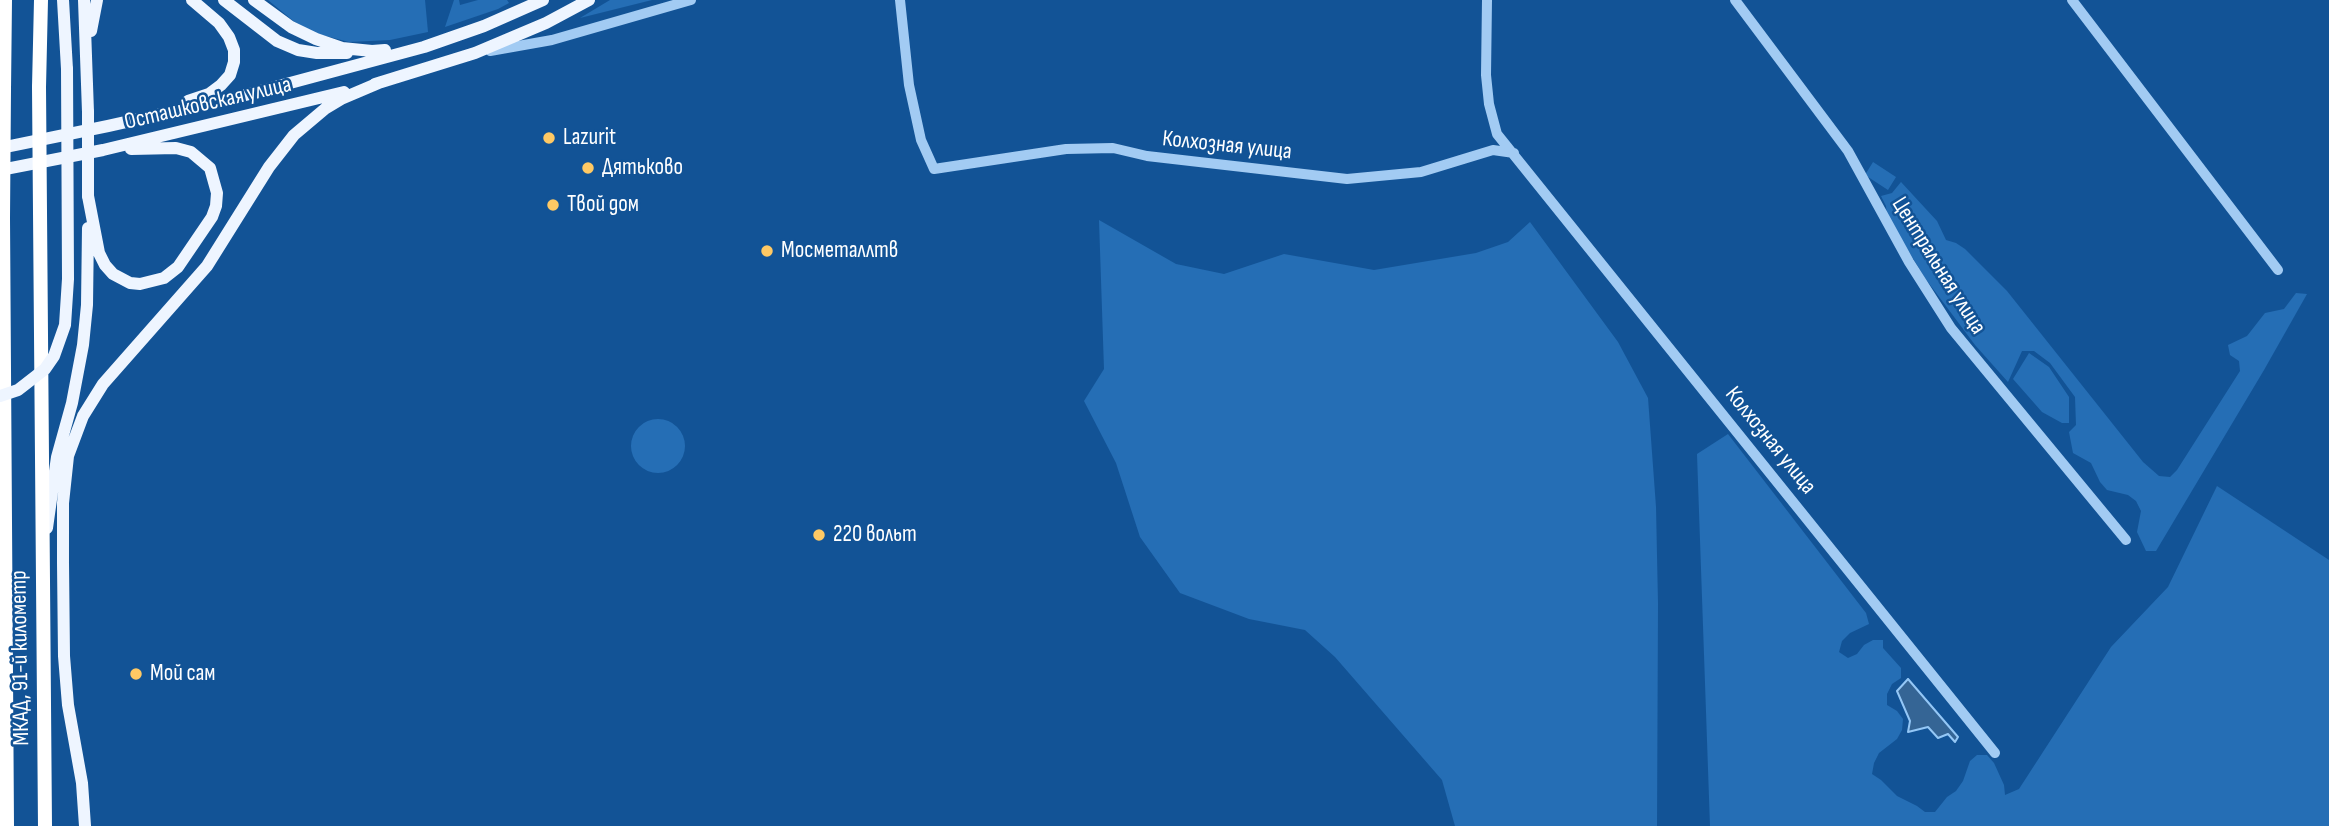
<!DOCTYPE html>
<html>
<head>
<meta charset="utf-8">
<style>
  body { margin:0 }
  canvas { display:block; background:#125396 }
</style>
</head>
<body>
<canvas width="2329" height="826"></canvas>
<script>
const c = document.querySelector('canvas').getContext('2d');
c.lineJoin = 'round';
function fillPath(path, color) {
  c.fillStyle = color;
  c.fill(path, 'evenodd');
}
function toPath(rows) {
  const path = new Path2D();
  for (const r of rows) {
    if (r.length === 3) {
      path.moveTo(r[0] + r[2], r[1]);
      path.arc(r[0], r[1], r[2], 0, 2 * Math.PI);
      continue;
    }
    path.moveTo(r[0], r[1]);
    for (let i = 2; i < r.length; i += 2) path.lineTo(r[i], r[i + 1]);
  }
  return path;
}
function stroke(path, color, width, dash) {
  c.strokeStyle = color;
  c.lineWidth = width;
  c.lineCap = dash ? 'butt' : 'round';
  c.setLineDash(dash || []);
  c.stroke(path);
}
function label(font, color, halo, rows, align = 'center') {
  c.font = font + ' "Sofia Sans Condensed",sans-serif';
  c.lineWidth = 5;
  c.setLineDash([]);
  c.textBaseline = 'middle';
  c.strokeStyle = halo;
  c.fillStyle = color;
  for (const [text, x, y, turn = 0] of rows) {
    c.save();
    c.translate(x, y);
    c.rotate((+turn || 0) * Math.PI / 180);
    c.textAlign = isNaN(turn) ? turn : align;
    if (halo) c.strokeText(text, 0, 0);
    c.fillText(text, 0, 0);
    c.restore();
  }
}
const green = toPath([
  [268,0,425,0,428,32,390,40,349,42,318,34,297,24],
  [454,0,459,0,460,5,478,0,507,0,509,3,498,9,445,27],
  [610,0,652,0,580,18],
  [1873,162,1896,177,1888,190,1865,175],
  [1901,182,1937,221,1946,240,1956,243,1965,249,2007,291,2143,462,2159,476,2170,477,2177,470,2240,371,2239,361,2230,355,2228,345,2247,336,2265,313,2284,309,2296,293,2307,294,2264,370,2156,551,2146,551,2137,532,2141,511,2136,501,2128,495,2107,490,2100,482,2091,463,2073,453,2069,432,2076,425,2075,397,2050,363,2034,351,2022,351,2008,382,1975,345,1925,278,1887,216,1886,206,1881,196,1892,193],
  [1099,220,1176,264,1224,274,1284,254,1374,270,1476,253,1508,242,1530,222,1618,342,1648,398,1656,507,1658,604,1657,826,1455,826,1442,780,1335,657,1305,630,1249,619,1180,593,1140,537,1116,463,1084,401,1104,369],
  [2029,353,2049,367,2069,397,2069,423,2062,423,2042,412,2013,379],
  [658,446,27],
  [1728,434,1866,613,1869,624,1850,633,1842,641,1839,652,1848,658,1857,654,1864,645,1873,640,1883,640,1883,648,1901,668,1901,678,1892,684,1887,694,1887,705,1897,711,1903,719,1902,730,1897,739,1879,753,1874,763,1872,774,1881,780,1897,796,1917,806,1925,812,1935,812,1947,797,1956,791,1963,781,1970,761,1977,755,1987,755,1994,763,2004,785,2005,795,2019,789,2111,647,2168,587,2217,486,2329,560,2329,826,1710,826,1697,454]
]);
const water = toPath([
  [1908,679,1958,737,1955,742,1948,734,1938,738,1928,727,1908,732,1910,721,1897,691,1908,679]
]);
const minor = toPath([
  [900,0,909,85,921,140,934,169,1066,149,1113,148,1147,156,1347,179,1421,172,1493,150,1514,153],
  [1487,0,1486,75,1489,104,1497,134,1995,753],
  [1735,0,1848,151,1909,262,1951,328,2126,540],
  [2072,0,2278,270],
  [490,51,552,40,691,0]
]);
const major = toPath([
  [63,0,67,69],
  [84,0,88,112],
  [224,0,277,41,298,50,317,53,347,53],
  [254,0,291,27,316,39,342,48,372,51,385,50],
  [91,31,97,0],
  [375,84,475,53,546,23,589,0],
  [188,101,209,94,221,85,230,75,234,62,234,50,229,37,219,23,192,0],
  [0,148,108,126,238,97,424,47,484,26,543,0],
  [0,170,103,150,344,92],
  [88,196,99,253,105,265,113,274,130,283,140,284,164,278,178,267,212,217,216,206,217,193,210,168,191,152,176,148,131,149],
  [47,528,57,457,72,403,83,345,87,305,88,228],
  [85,826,82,783,68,705,64,656,63,563,63,503,68,456,83,416,103,384,207,266,269,167,294,135,326,108,341,99,381,82]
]);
const highway = toPath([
  [39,87,41,0],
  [4,90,5,0],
  [40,212,45,826],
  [3,218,7,826]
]);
const majorBridge = toPath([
  [88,112,88,196],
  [0,396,18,390,45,369,54,356,65,325,68,279,67,69]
]);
const highwayBridge = toPath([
  [39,87,40,212],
  [3,218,4,90]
]);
const markers = [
  [549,138,7,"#ffc964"],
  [588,168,7,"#ffc964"],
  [553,205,7,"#ffc964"],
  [767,251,7,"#ffc964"],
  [819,535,7,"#ffc964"],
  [136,674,7,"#ffc964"]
];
const streetNames = [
  ["Осташковская улица",208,104,-13],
  ["Колхозная улица",1227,146,6],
  ["Центральная улица",1938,266,58],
  ["Колхозная улица",1770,441,51],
  ["МКАД, 91-й километр",21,658,-91]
];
const poiNames = [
  ["Lazurit",563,138],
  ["Дятьково",602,168],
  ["Твой дом",567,205],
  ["Мосметаллтв",781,251],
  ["220 вольт",833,535],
  ["Мой сам",150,674]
];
fillPath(green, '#256eb5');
fillPath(water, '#356595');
stroke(water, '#94c7f6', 2);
stroke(minor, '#a2cbf3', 10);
stroke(major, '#eef5ff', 12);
stroke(highway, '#fff', 14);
stroke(majorBridge, '#eef5ff', 12);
stroke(highwayBridge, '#fff', 14);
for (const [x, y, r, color] of markers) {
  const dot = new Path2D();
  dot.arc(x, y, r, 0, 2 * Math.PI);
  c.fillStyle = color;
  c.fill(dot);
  stroke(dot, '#125396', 2.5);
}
label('23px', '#fff', '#125396', streetNames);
label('23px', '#fff', '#125396', poiNames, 'left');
</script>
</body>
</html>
